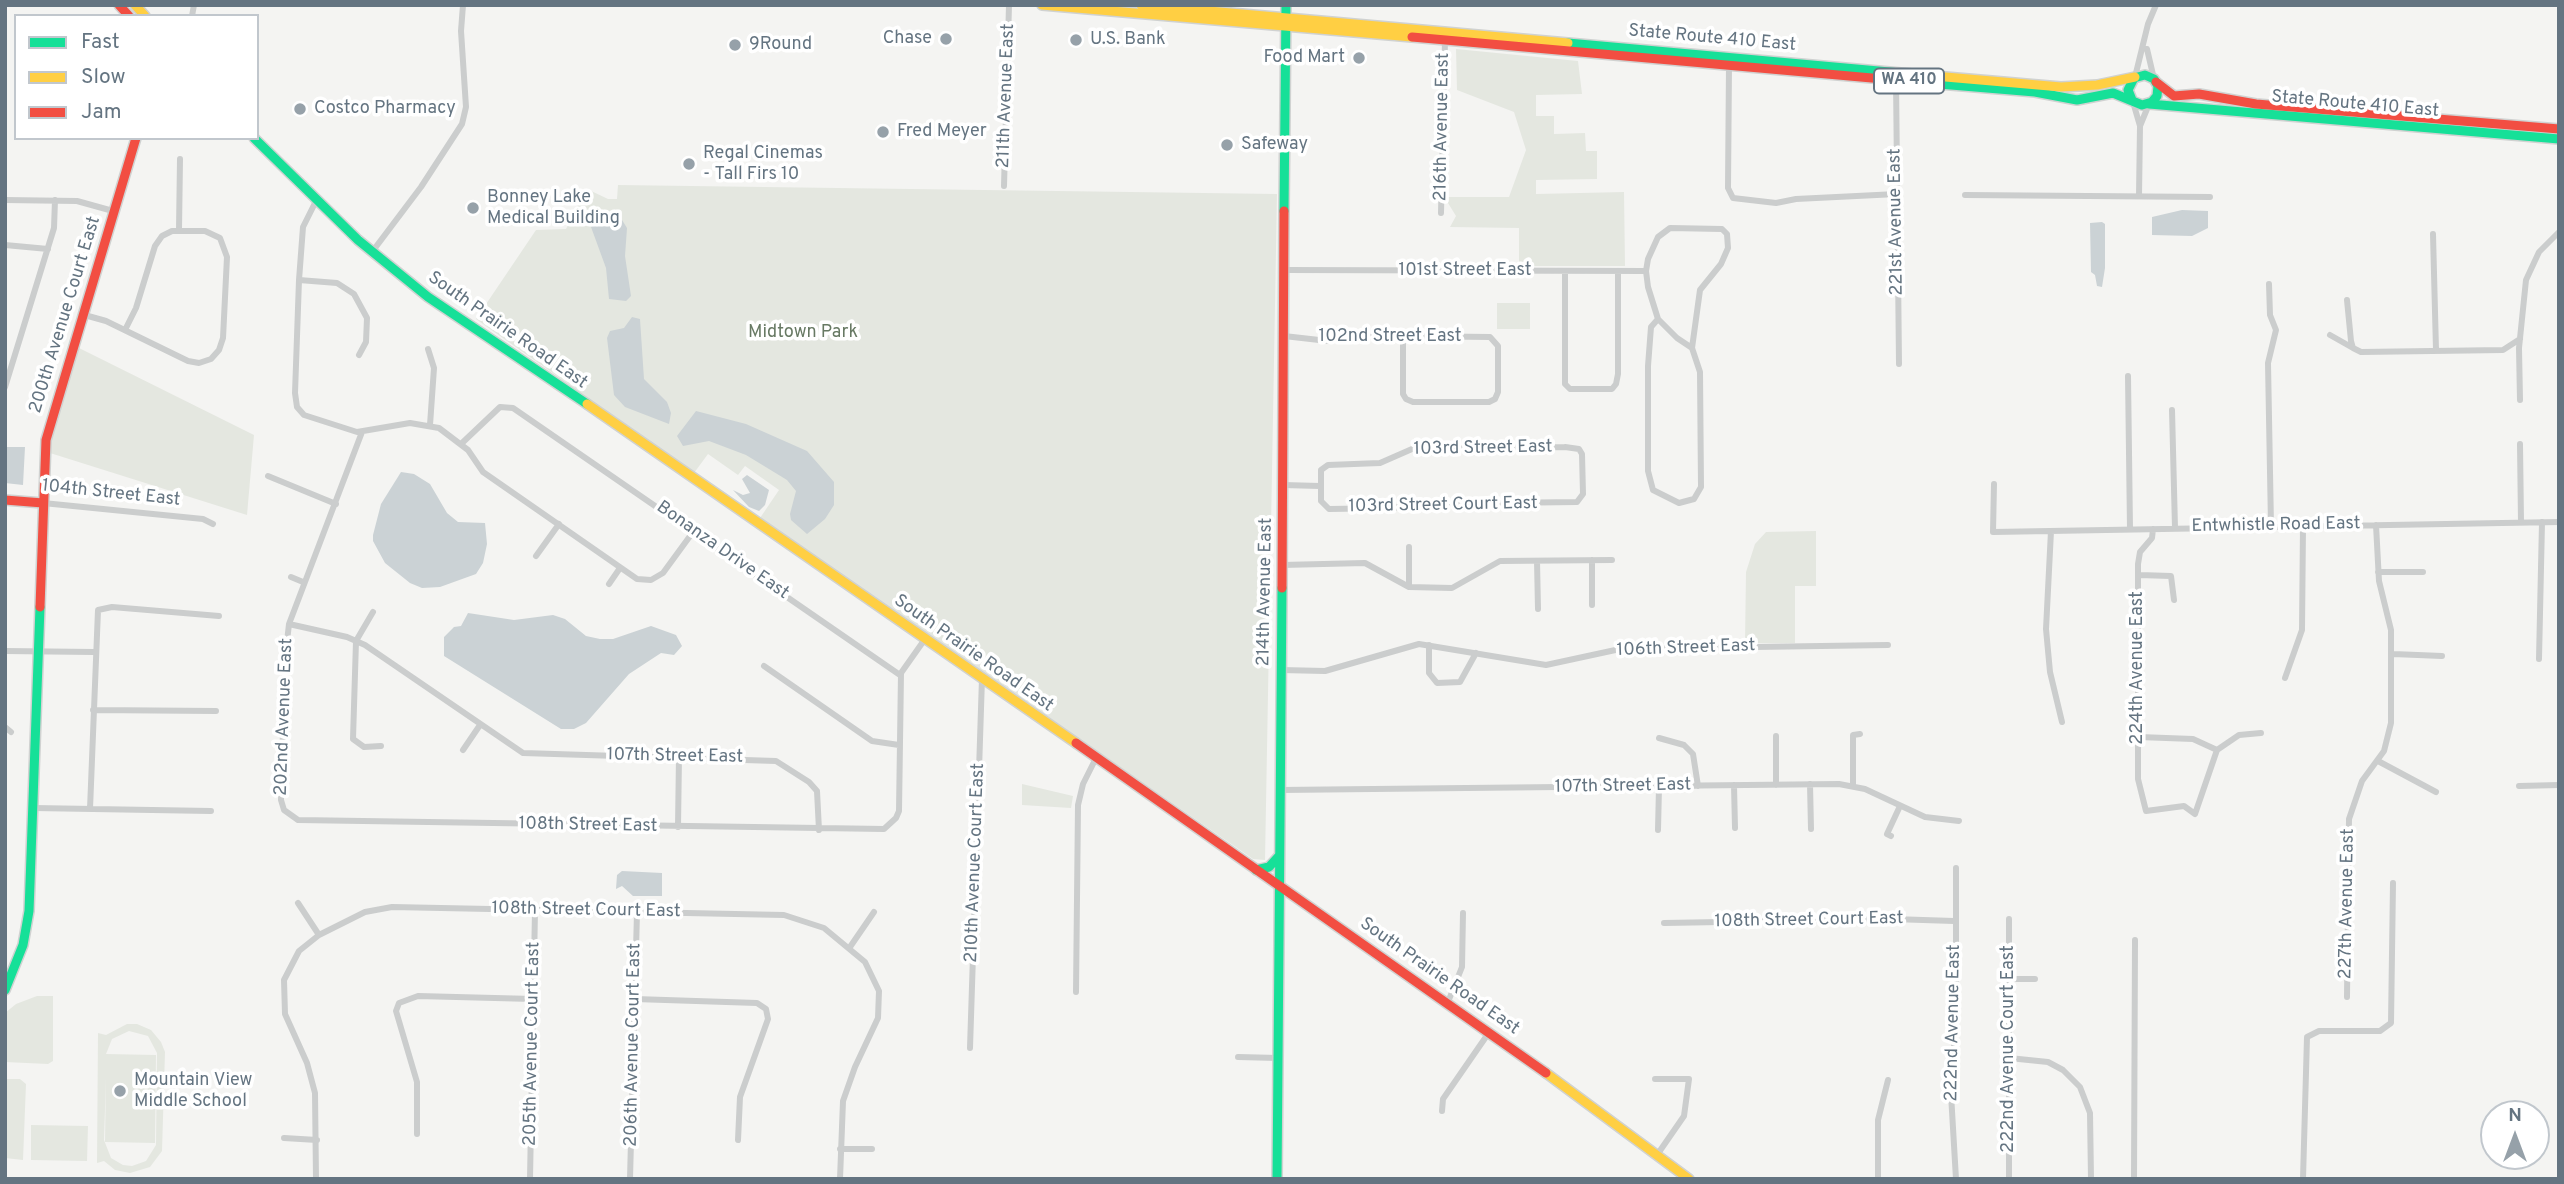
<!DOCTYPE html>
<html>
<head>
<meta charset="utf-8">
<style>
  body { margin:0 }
  #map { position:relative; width:2564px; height:1184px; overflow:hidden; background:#f4f4f2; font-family:Overpass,sans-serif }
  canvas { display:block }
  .frame { position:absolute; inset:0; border:7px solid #647481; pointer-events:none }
  .legend { position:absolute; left:14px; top:14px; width:245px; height:126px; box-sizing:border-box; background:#fff; border:2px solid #c1c7cd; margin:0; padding:9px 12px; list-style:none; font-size:21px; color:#647481 }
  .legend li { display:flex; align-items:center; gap:14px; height:35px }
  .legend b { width:35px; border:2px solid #c1c7cd }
  .north { position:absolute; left:2480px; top:1100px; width:70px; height:70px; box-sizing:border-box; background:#fff; border:2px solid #c1c7cd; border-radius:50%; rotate:0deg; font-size:19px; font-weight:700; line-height:28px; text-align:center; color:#647481 }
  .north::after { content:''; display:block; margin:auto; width:24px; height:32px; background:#96a1a9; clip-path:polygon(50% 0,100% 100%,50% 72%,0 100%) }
</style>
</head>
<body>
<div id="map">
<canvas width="2564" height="1184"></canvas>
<div class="frame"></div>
<ul class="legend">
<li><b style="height:9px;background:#16e098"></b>Fast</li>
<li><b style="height:9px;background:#ffcf43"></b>Slow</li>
<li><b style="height:9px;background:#f24e42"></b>Jam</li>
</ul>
<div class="north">N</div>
</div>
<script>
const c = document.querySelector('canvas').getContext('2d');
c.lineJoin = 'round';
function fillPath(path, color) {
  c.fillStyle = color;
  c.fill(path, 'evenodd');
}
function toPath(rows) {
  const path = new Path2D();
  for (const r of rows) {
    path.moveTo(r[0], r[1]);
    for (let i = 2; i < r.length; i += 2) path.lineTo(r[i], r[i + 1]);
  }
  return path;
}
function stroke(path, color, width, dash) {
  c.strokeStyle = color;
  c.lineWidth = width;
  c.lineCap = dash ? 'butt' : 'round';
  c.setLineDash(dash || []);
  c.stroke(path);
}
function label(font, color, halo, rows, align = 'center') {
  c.font = font + ' Overpass,sans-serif';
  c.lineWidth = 7;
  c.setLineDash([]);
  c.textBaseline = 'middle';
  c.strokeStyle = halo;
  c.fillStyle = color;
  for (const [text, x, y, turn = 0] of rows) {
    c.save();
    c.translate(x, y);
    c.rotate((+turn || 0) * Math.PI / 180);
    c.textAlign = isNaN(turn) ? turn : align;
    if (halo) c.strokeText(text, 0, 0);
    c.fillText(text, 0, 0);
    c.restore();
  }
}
const green = toPath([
  [1456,49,1578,61,1582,94,1536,95,1536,116,1554,116,1554,134,1585,133,1586,151,1597,151,1597,179,1536,180,1536,194,1624,192,1625,266,1519,266,1519,228,1450,227,1456,216,1448,203,1448,197,1509,197,1526,150,1514,112,1457,90],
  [618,185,1277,194,1265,860,1253,859,760,518,779,490,745,466,738,475,708,454,694,473,476,319,536,230,566,229,587,189,608,199,617,199],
  [1497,303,1530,303,1530,329,1497,329],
  [77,347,254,435,247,515,50,453,51,437],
  [1816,531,1816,586,1795,586,1795,643,1745,643,1746,572,1755,544,1766,532],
  [1022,784,1073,796,1071,808,1022,805],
  [37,996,53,996,53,1061,48,1064,5,1062,5,1013,16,1004],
  [127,1024,137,1024,151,1030,161,1042,165,1052,162,1151,150,1167,130,1173,115,1170,104,1161,97,1163,98,1033,106,1035],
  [129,1031,148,1036,157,1053,156,1145,146,1161,132,1166,123,1165,111,1158,104,1140,106,1078,105,1142,155,1143,156,1055,106,1054,112,1039],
  [5,1079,20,1079,26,1084,23,1160,5,1158],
  [31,1125,88,1126,87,1161,31,1160]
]);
const water = toPath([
  [2182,210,2208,211,2208,228,2192,236,2152,235,2152,217],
  [622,220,627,228,625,256,631,296,626,301,609,299,606,268,591,227,597,221],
  [2102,222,2105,224,2105,268,2102,287,2097,286,2095,275,2091,272,2090,223],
  [632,317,640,319,644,379,667,402,671,413,669,424,625,407,614,395,607,338,610,331,624,328],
  [696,411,746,424,807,451,834,482,834,505,825,519,807,534,791,520,790,514,796,491,787,480,746,455,709,441,683,446,677,436],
  [5,447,25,447,23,485,5,483],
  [401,472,414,474,430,484,447,513,458,522,485,523,487,544,483,563,476,574,440,587,422,588,410,583,385,563,373,541,373,535,381,504],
  [747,475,769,490,765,505,759,511,749,507,733,490,743,495,750,493,742,479],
  [468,613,514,620,553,615,565,619,586,636,600,639,613,639,651,626,676,635,682,646,674,655,661,653,629,674,586,723,574,729,561,729,444,656,444,637,454,627,461,626],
  [622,871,662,873,662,896,633,896,622,886,616,889,617,875]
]);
const street = toPath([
  [192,16,194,5],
  [2147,49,2154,79],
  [1729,65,1728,188,1733,198,1776,203,1796,199,1897,194],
  [2135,77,2148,24,2156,5],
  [1896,79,1899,364],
  [2133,102,2140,126,2149,104],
  [1004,186,1009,5],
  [1965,195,2210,197],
  [2139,196,2140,126],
  [5,200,77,201,113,211],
  [316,201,303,227,299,280,295,393,297,407,304,415,357,432,410,423,439,428,468,450,483,472,637,579,651,580,663,573,693,532],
  [1441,213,1445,40],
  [179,230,180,159],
  [2433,234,2436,350],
  [5,245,48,249],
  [372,252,421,187,462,124,466,107,461,31,463,5],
  [1285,270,1646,271],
  [1565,271,1565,384,1570,389,1612,389,1616,384,1618,374,1618,271],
  [299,280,337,283,354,294,367,318,366,342,359,355],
  [2269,284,2270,315,2276,330,2268,363,2271,526],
  [2347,300,2351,341,2353,348,2361,352,2503,350,2520,339],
  [81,314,106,321,188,361,199,363,211,359,219,350,223,338,227,257,220,238,205,231,172,231,162,236,155,246,136,308,125,330],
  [1658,319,1651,327,1648,366,1648,471,1653,490,1679,503,1694,499,1701,487,1700,372,1692,348,1700,290,1721,264,1728,248,1727,234,1722,229,1670,228,1658,237,1648,259,1646,271,1648,287,1658,319,1677,338,1692,348],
  [2330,335,2353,348],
  [1284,336,1328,341,1363,337,1403,336,1490,337,1498,346,1498,392,1495,399,1489,402,1413,402,1406,399,1403,394,1403,336],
  [428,349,434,368,430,425],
  [2128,376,2130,529],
  [5,387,54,228,55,200],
  [2520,400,2519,348,2526,280,2539,252,2559,232],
  [2172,410,2175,528],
  [362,432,289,624,285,659,281,800,284,810,298,820,884,829,896,818,899,811,901,673,925,639],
  [461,444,500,407,513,408,900,675],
  [2520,444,2521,522],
  [1565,447,1579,449,1582,454,1583,494,1577,502,1417,504,1394,508,1329,509,1321,501,1321,470,1328,465,1380,463,1412,449,1565,447],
  [268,476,336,504],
  [1994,484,1993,532,2559,522],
  [1283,485,1320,486],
  [43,503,203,519,213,524],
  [2153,529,2152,538,2140,552,2138,564,2138,779,2146,811,2184,806,2195,814,2217,750,2239,735,2261,733],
  [2051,531,2046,629,2050,672,2062,722],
  [1409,547,1409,587],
  [536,556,559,524],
  [1592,560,1592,605],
  [1537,561,1538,609],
  [1282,565,1365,563,1409,587,1452,588,1500,561,1612,560],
  [2378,572,2423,572],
  [2139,575,2171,576,2174,600],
  [291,577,303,582],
  [609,584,620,568],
  [373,612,356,641,353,739,364,747,381,746],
  [289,624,347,637,365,645,523,753,776,761,809,782,817,791,819,830],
  [1429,645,1429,673,1437,683,1460,682,1476,653],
  [5,651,94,652],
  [2393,654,2442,656],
  [2539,659,2542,522],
  [764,666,872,741,899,745],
  [1281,670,1325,671,1419,644,1546,665,1620,649,1888,645],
  [2285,678,2302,630,2303,526],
  [93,710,216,711],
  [5,727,11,732],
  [1776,736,1776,785],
  [2139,737,2193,739,2217,750],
  [1659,738,1684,745,1693,754,1698,786],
  [463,750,480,725],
  [2378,761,2436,792],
  [1810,784,1811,829],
  [1734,785,1735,828],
  [1853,786,1853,735,1860,734],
  [2519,786,2559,785],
  [1280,790,1839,784,1865,789,1925,817,1959,821],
  [34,808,211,811],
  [90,809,98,610,112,607,219,616],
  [678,827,679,756],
  [1658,830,1659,787],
  [1891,836,1887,834,1900,806],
  [298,903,319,935],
  [1664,923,1892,919,1954,921],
  [850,947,874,912],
  [2009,979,2035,979],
  [1076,992,1078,805,1083,784,1096,758],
  [2347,997,2349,819,2362,781,2384,751,2391,723,2391,630,2379,581,2376,525],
  [635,999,757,1003,766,1009,768,1019,740,1097,738,1140],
  [1448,1002,1462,967,1463,913],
  [970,1048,982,678],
  [1238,1057,1278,1058],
  [2009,1058,2048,1062,2063,1070,2080,1087,2090,1113,2091,1179],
  [1655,1079,1689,1079,1684,1116,1657,1155],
  [1442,1111,1443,1099,1490,1031],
  [417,1134,417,1082,396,1011,399,1003,418,996,533,999],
  [284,1138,317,1140],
  [840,1149,872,1149],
  [316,1179,315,1093,307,1063,285,1014,284,980,299,951,319,935,365,912,392,907,784,915,824,928,865,962,879,991,878,1018,855,1067,843,1101,840,1179],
  [530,1179,535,910],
  [630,1179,637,912],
  [1878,1179,1878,1120,1888,1080],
  [1956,1179,1951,1094,1956,1016,1956,868],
  [2009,1179,2009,919],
  [2134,1179,2135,940],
  [2303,1179,2307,1037,2319,1031,2380,1031,2391,1023,2393,883]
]);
const fast = toPath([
  [1568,43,1934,76],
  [1939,84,2035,92,2077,100,2113,93,2142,105,2152,102,2157,96,2158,86,2154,79,2145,75,2134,78,2128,90,2132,100],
  [2149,104,2559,139],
  [254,138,358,240,428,297,587,404],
  [1284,211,1286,5],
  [1256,870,1269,867,1279,856],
  [5,990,23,945,29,911,40,607],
  [1277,1179,1282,588]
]);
const slow = toPath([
  [135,5,145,16],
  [1042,5,1412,37],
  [1141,5,1568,43],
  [1934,76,2061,87,2097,85,2135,77],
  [587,404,1076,743],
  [1546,1073,1689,1179]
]);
const jam = toPath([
  [119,5,129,16],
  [1412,37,1939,84],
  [2156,82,2174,96,2199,94,2256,104,2559,129],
  [5,500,43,503],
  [1282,588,1284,211],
  [40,607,46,440,136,138],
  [1076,743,1546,1073]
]);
const markers = [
  [946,39,7,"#96a1a9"],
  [1076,40,7,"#96a1a9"],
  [735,45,7,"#96a1a9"],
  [1359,58,7,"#96a1a9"],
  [300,109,7,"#96a1a9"],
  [883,132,7,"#96a1a9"],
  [1227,145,7,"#96a1a9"],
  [689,164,7,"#96a1a9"],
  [473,208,7,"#96a1a9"],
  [120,1091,7,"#96a1a9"]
];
const shields = [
  [1909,81,70]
];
const shieldNames = [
  ["WA 410",1909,81]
];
const poiNames = [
  ["Chase",932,39,"right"],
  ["U.S. Bank",1090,40],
  ["9Round",749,45],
  ["Food Mart",1345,58,"right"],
  ["Costco Pharmacy",314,109],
  ["Fred Meyer",897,132],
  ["Safeway",1241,145],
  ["Regal Cinemas",703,154],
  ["- Tall Firs 10",703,175],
  ["Bonney Lake",487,198],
  ["Medical Building",487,219],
  ["Mountain View",134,1081],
  ["Middle School",134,1102]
];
const streetNames = [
  ["State Route 410 East",1712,39,5],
  ["211th Avenue East",1007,96,-88],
  ["State Route 410 East",2355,105,5],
  ["216th Avenue East",1443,127,-89],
  ["221st Avenue East",1897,222,-91],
  ["101st Street East",1465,271],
  ["200th Avenue Court East",66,315,-73],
  ["South Prairie Road East",507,331,35],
  ["102nd Street East",1390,337],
  ["103rd Street East",1483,449,-1],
  ["104th Street East",111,494,6],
  ["103rd Street Court East",1443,506,-1],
  ["Entwhistle Road East",2276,526,-1],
  ["Bonanza Drive East",722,551,35],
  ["214th Avenue East",1266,592,-89],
  ["106th Street East",1686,649,-2],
  ["South Prairie Road East",973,654,35],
  ["224th Avenue East",2138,668,-90],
  ["202nd Avenue East",285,717,-88],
  ["107th Street East",675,757,1],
  ["107th Street East",1623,787,-1],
  ["108th Street East",588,826,1],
  ["210th Avenue Court East",976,863,-88],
  ["227th Avenue East",2348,904,-89],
  ["108th Street Court East",586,911,1],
  ["108th Street Court East",1809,921,-1],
  ["South Prairie Road East",1439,977,35],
  ["222nd Avenue East",1954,1023,-89],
  ["205th Avenue Court East",533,1044,-89],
  ["206th Avenue Court East",634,1045,-89],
  ["222nd Avenue Court East",2009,1049,-90]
];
const parkNames = [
  ["Midtown Park",803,333]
];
fillPath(green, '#e4e7e0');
fillPath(water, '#cbd2d5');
stroke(fast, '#d0d2d1', 12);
stroke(slow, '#d0d2d1', 12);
stroke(jam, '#d0d2d1', 12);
stroke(street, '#cbcdcd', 6);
stroke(fast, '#16e098', 9);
stroke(slow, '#ffcf43', 9);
stroke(jam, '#f24e42', 9);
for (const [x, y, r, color] of markers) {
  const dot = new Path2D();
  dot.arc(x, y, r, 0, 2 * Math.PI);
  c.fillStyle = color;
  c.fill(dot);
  stroke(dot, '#fff', 2.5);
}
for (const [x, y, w] of shields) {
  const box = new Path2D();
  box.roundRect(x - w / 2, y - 12.5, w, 25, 5);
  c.fillStyle = '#fff';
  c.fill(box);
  stroke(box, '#647481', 2);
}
label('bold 16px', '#647481', null, shieldNames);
label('18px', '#647481', '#fff', poiNames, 'left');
label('18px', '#647481', '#fff', streetNames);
label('18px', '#677963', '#fff', parkNames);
</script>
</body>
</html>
